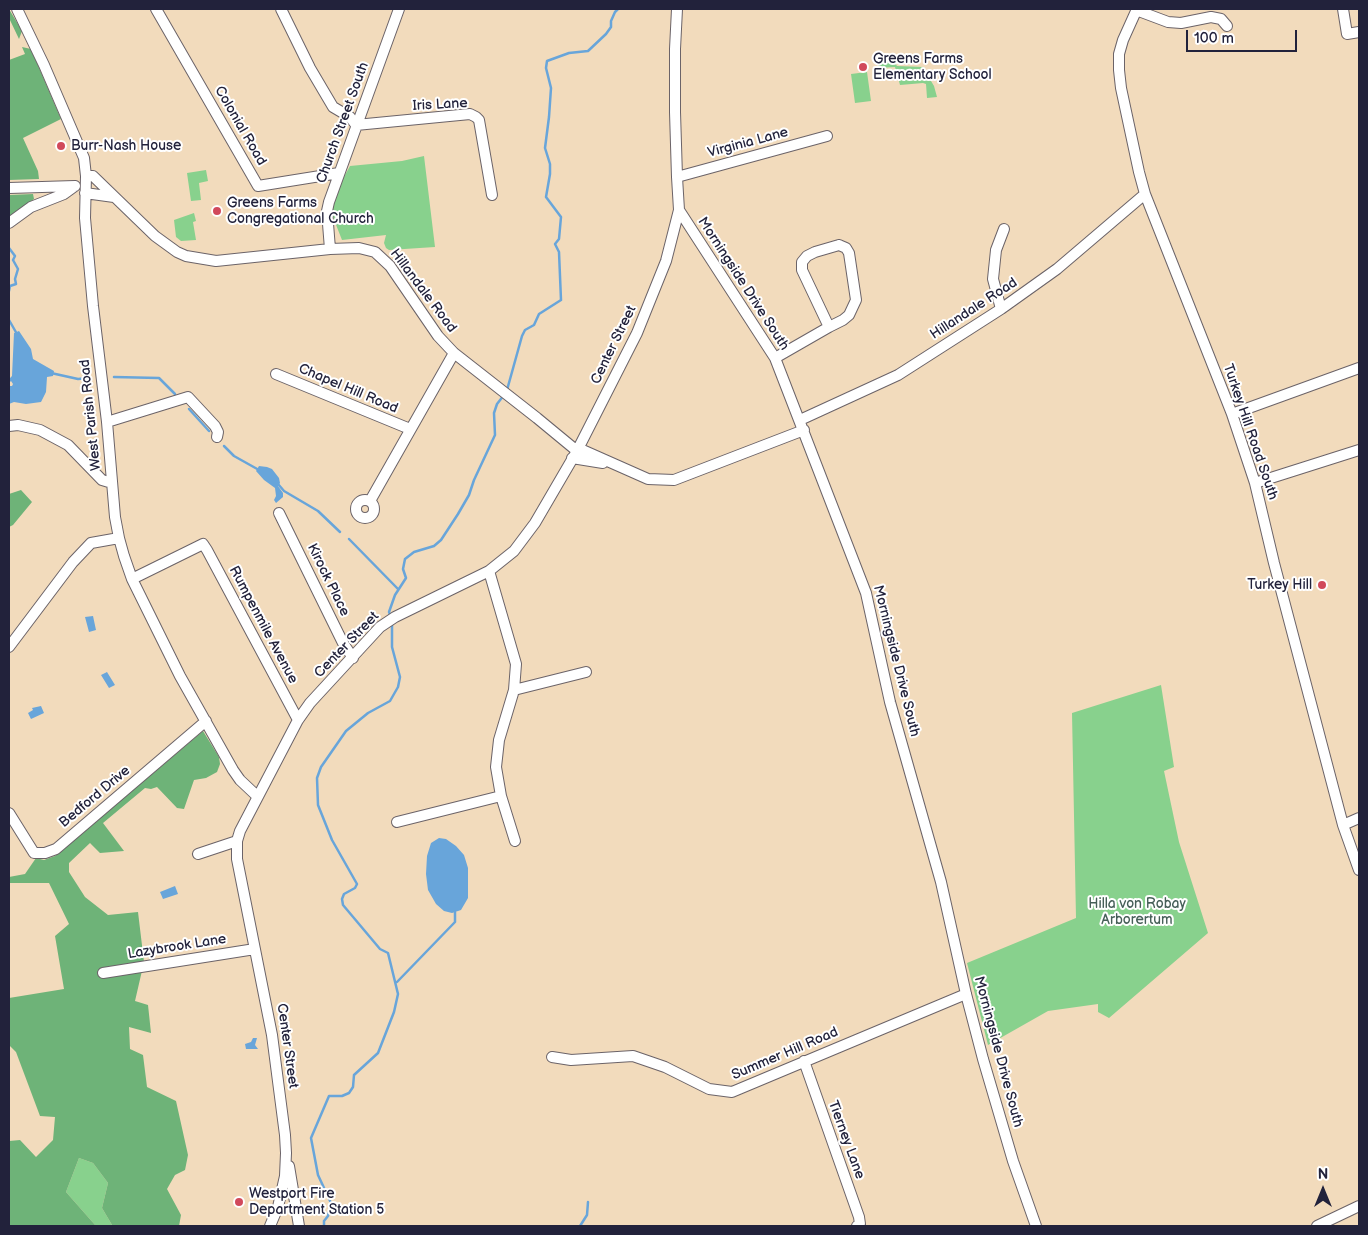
<!DOCTYPE html>
<html>
<head>
<meta charset="utf-8">
<style>
  body { margin:0 }
  #map { position:relative; width:1368px; height:1235px; overflow:hidden; background:#f2dbbc; font-family:"Balsamiq Sans",sans-serif }
  canvas { display:block }
  .frame { position:absolute; inset:0; border:10px solid #22223b; pointer-events:none }
  .north { position:absolute; left:1298px; top:1165px; width:50px; height:50px; -webkit-text-stroke:4px #fff; paint-order:stroke; rotate:0deg; font-size:14px; font-weight:700; line-height:20px; text-align:center; color:#22223b }
  .north::after { content:''; display:block; margin:auto; width:18px; height:22px; background:#22223b; clip-path:polygon(50% 0,100% 100%,50% 72%,0 100%) }
  .scale { position:absolute; left:1186px; top:30px; width:111px; height:22px; box-sizing:border-box; border:2px solid #22223b; border-top:0; padding-left:6px; font-size:15px; line-height:18px; white-space:nowrap; color:#22223b; -webkit-text-stroke:4px #fff; paint-order:stroke }
</style>
</head>
<body>
<div id="map">
<canvas width="1368" height="1235"></canvas>
<div class="frame"></div>
<div class="north">N</div>
<div class="scale">100 m</div>
</div>
<script>
const c = document.querySelector('canvas').getContext('2d');
c.lineJoin = 'round';
function fillPath(path, color) {
  c.fillStyle = color;
  c.fill(path, 'evenodd');
}
function toPath(rows) {
  const path = new Path2D();
  for (const r of rows) {
    if (r.length === 3) {
      path.moveTo(r[0] + r[2], r[1]);
      path.arc(r[0], r[1], r[2], 0, 2 * Math.PI);
      continue;
    }
    path.moveTo(r[0], r[1]);
    for (let i = 2; i < r.length; i += 2) path.lineTo(r[i], r[i + 1]);
  }
  return path;
}
function stroke(path, color, width, dash) {
  c.strokeStyle = color;
  c.lineWidth = width;
  c.lineCap = dash ? 'butt' : 'round';
  c.setLineDash(dash || []);
  c.stroke(path);
}
function label(font, color, halo, rows, align = 'center') {
  c.font = font + ' "Balsamiq Sans",sans-serif';
  c.lineWidth = 4;
  c.setLineDash([]);
  c.textBaseline = 'middle';
  c.strokeStyle = halo;
  c.fillStyle = color;
  for (const [text, x, y, turn = 0] of rows) {
    c.save();
    c.translate(x, y);
    c.rotate((+turn || 0) * Math.PI / 180);
    c.textAlign = isNaN(turn) ? turn : align;
    if (halo) c.strokeText(text, 0, 0);
    c.fillText(text, 0, 0);
    c.restore();
  }
}
const green = toPath([
  [888,54,890,62,895,63,897,66,924,67,925,78,931,81,934,86,937,97,927,98,926,84,923,83,900,85,895,67,879,68,877,55],
  [867,72,871,101,855,103,851,74],
  [424,156,435,247,389,250,386,248,384,243,386,235,342,240,331,212,341,182,350,166,402,161],
  [206,170,208,181,199,183,201,200,191,201,187,173],
  [194,213,196,221,193,222,196,240,181,241,176,237,174,220],
  [1161,685,1174,767,1164,771,1179,842,1208,933,1109,1018,1098,1012,1098,1004,1048,1011,988,1045,967,963,1076,918,1072,713],
  [79,1158,93,1163,108,1183,102,1208,112,1225,115,1226,96,1226,66,1192]
]);
const forest = toPath([
  [9,9,22,31,19,39,9,18],
  [22,47,31,49,61,119,23,138,38,171,39,179,9,180,9,60,25,54],
  [33,194,34,199,9,218,9,195],
  [21,490,32,502,13,525,9,527,9,494],
  [203,731,219,757,220,764,217,772,206,778,194,780,184,809,177,808,157,787,151,789,145,788,103,823,124,851,100,853,90,843,69,863,69,872,85,897,108,915,138,912,144,962,135,1001,148,1005,151,1033,129,1027,130,1049,143,1055,147,1087,176,1101,188,1155,185,1170,175,1175,167,1189,181,1215,179,1226,115,1226,112,1225,102,1208,108,1183,93,1163,79,1158,66,1192,96,1226,9,1226,9,1141,20,1140,36,1157,53,1140,55,1117,40,1116,16,1052,9,1045,9,998,64,989,55,936,69,924,49,883,9,883,9,877,25,874,36,858,44,860,55,856]
]);
const water = toPath([
  [19,331,31,349,33,359,54,371,53,376,47,377,46,392,41,402,26,404,14,402,9,404,9,386,12,386,13,384,11,381,9,383,9,379,12,376,14,333],
  [259,466,267,467,272,469,279,478,280,483,278,486,283,493,283,497,276,503,274,500,276,496,275,488,264,480,256,471],
  [93,616,96,630,89,632,85,617],
  [107,672,115,685,109,688,101,675],
  [41,706,44,713,31,719,28,713,33,710,32,708],
  [439,838,446,839,456,846,464,855,468,868,468,898,461,910,452,913,444,911,436,904,428,890,426,874,427,856,431,843],
  [175,886,178,894,163,899,160,892],
  [253,1038,257,1038,255,1045,258,1049,246,1049,245,1044,251,1042]
]);
const stream = toPath([
  [9,248,15,256,13,260,18,269,15,279,16,284,10,286,9,291],
  [9,320,17,334],
  [51,373,78,379,89,378],
  [114,377,159,378,175,394],
  [507,390,522,336,525,330,534,325,539,314,561,300,559,252,555,244,559,239,561,217,546,197,550,174,550,164,545,148,549,117,551,88,546,68,547,61,569,53,588,51,606,34,611,27,611,21,615,12,618,9],
  [189,409,209,431],
  [224,446,234,456,259,470],
  [278,484,284,491,318,511,340,532],
  [349,539,398,589],
  [391,617,389,612,395,595,406,578,403,569,405,559,414,552,434,546,441,540,458,514,469,495,474,480,495,435,494,413,497,404,504,395],
  [397,982,455,922,455,912],
  [324,1226,324,1221,328,1216,331,1203,318,1175,311,1138,329,1096,342,1096,349,1093,353,1087,354,1075,378,1053,394,1012,398,994,388,953,380,949,343,905,342,899,344,894,355,888,357,884,332,840,318,805,317,778,321,767,346,731,368,713,390,701,398,687,400,677,392,647,392,622],
  [580,1226,587,1215,588,1202]
]);
const minor = toPath([
  [17,9,44,65,84,158,86,176,85,218,93,306,107,422,115,517,119,538,124,556,132,579,180,676,233,770,240,780,257,796],
  [156,9,258,186,339,173],
  [281,9,310,68,333,107,350,117,356,125,470,114,476,117,479,120,492,195],
  [677,9,675,49,675,112,677,177,679,210,775,358,866,593,890,702,941,882,966,994,983,1059,1013,1161,1036,1226],
  [1137,9,1123,40,1119,54,1119,70,1121,88,1139,172,1145,194,1232,414,1255,483,1274,563,1343,825,1359,870],
  [1343,9,1347,34,1359,32],
  [1136,10,1168,22,1181,23,1211,17,1221,19,1227,26],
  [86,176,93,176,155,236,177,252,186,256,216,261,330,249,359,248,375,252,390,266,438,336,454,353,537,418,577,451],
  [677,177,827,136],
  [9,188,75,186],
  [85,193,114,197],
  [9,223,31,207,64,194,75,186],
  [839,245,846,248,849,253,856,300,849,315,843,320,829,327,802,270,802,262,807,256,815,252,839,245],
  [330,249,327,211,329,202,399,9],
  [1001,309,993,279,996,250,1004,229],
  [775,358,829,327],
  [276,374,410,429],
  [1232,414,1359,368],
  [800,420,898,375,1001,309,1057,269,1145,194],
  [107,422,188,397,215,426,218,432,217,437],
  [9,426,18,425,40,430,68,445,102,480,112,483],
  [578,448,648,479,674,480,804,430],
  [572,458,603,463],
  [1255,483,1359,450],
  [365,509,9],
  [370,501,454,353],
  [279,513,343,643,353,658],
  [489,571,516,664,514,690],
  [132,579,203,544,207,550,298,720],
  [9,647,73,562,91,543,119,538],
  [9,813,34,853,45,853,56,849,206,721],
  [397,822,501,796],
  [1343,825,1359,818],
  [515,841,501,796,496,767,499,740,514,690,586,672],
  [198,854,237,841],
  [103,973,255,949],
  [552,1057,571,1060,633,1056,665,1067,709,1089,732,1092,966,994],
  [804,1061,859,1217,860,1224,857,1226],
  [289,1166,299,1226],
  [270,1226,278,1207,285,1176,286,1153,285,1135,272,1035,237,859,237,841,240,831,298,720,310,703,380,627,395,617,489,571,514,551,535,523,577,451,637,333,666,261,679,210],
  [1317,1226,1359,1206]
]);
const markers = [
  [863,67,5,"#d1495b"],
  [61,146,5,"#d1495b"],
  [217,211,5,"#d1495b"],
  [1322,585,5,"#d1495b"],
  [239,1202,5,"#d1495b"]
];
const poiNames = [
  ["Greens Farms",873,59],
  ["Elementary School",873,75],
  ["Burr-Nash House",71,146],
  ["Greens Farms",227,203],
  ["Congregational Church",227,219],
  ["Turkey Hill",1312,585,"right"],
  ["Westport Fire",249,1194],
  ["Department Station 5",249,1210]
];
const streetNames = [
  ["Iris Lane",440,105,-3],
  ["Church Street South",343,123,-70],
  ["Colonial Road",240,126,60],
  ["Virginia Lane",748,143,-15],
  ["Morningside Drive South",743,284,57],
  ["Hillandale Road",423,291,53],
  ["Hillandale Road",974,309,-33],
  ["Center Street",614,345,-64],
  ["Chapel Hill Road",348,389,23],
  ["West Parish Road",91,415,-96],
  ["Turkey Hill Road South",1250,432,71],
  ["Kirock Place",328,580,64],
  ["Rumpenmile Avenue",263,625,62],
  ["Center Street",347,645,-46],
  ["Morningside Drive South",896,661,76],
  ["Bedford Drive",95,797,-40],
  ["Lazybrook Lane",177,947,-9],
  ["Center Street",287,1046,82],
  ["Morningside Drive South",998,1052,75],
  ["Summer Hill Road",785,1054,-23],
  ["Tierney Lane",846,1140,70]
];
const parkNames = [
  ["Hilla von Robay",1137,904],
  ["Arborertum",1137,920]
];
fillPath(green, '#88d18d');
fillPath(forest, '#6eb378');
fillPath(water, '#68a5da');
stroke(stream, '#68a5da', 2.5);
stroke(minor, '#6b6368', 12);
stroke(minor, '#fff', 10);
for (const [x, y, r, color] of markers) {
  const dot = new Path2D();
  dot.arc(x, y, r, 0, 2 * Math.PI);
  c.fillStyle = color;
  c.fill(dot);
  stroke(dot, '#fff', 2);
}
label('14px', '#22223b', '#fff', poiNames, 'left');
label('14px', '#22223b', '#fff', streetNames);
label('14px', '#465f58', '#fff', parkNames);
</script>
</body>
</html>
